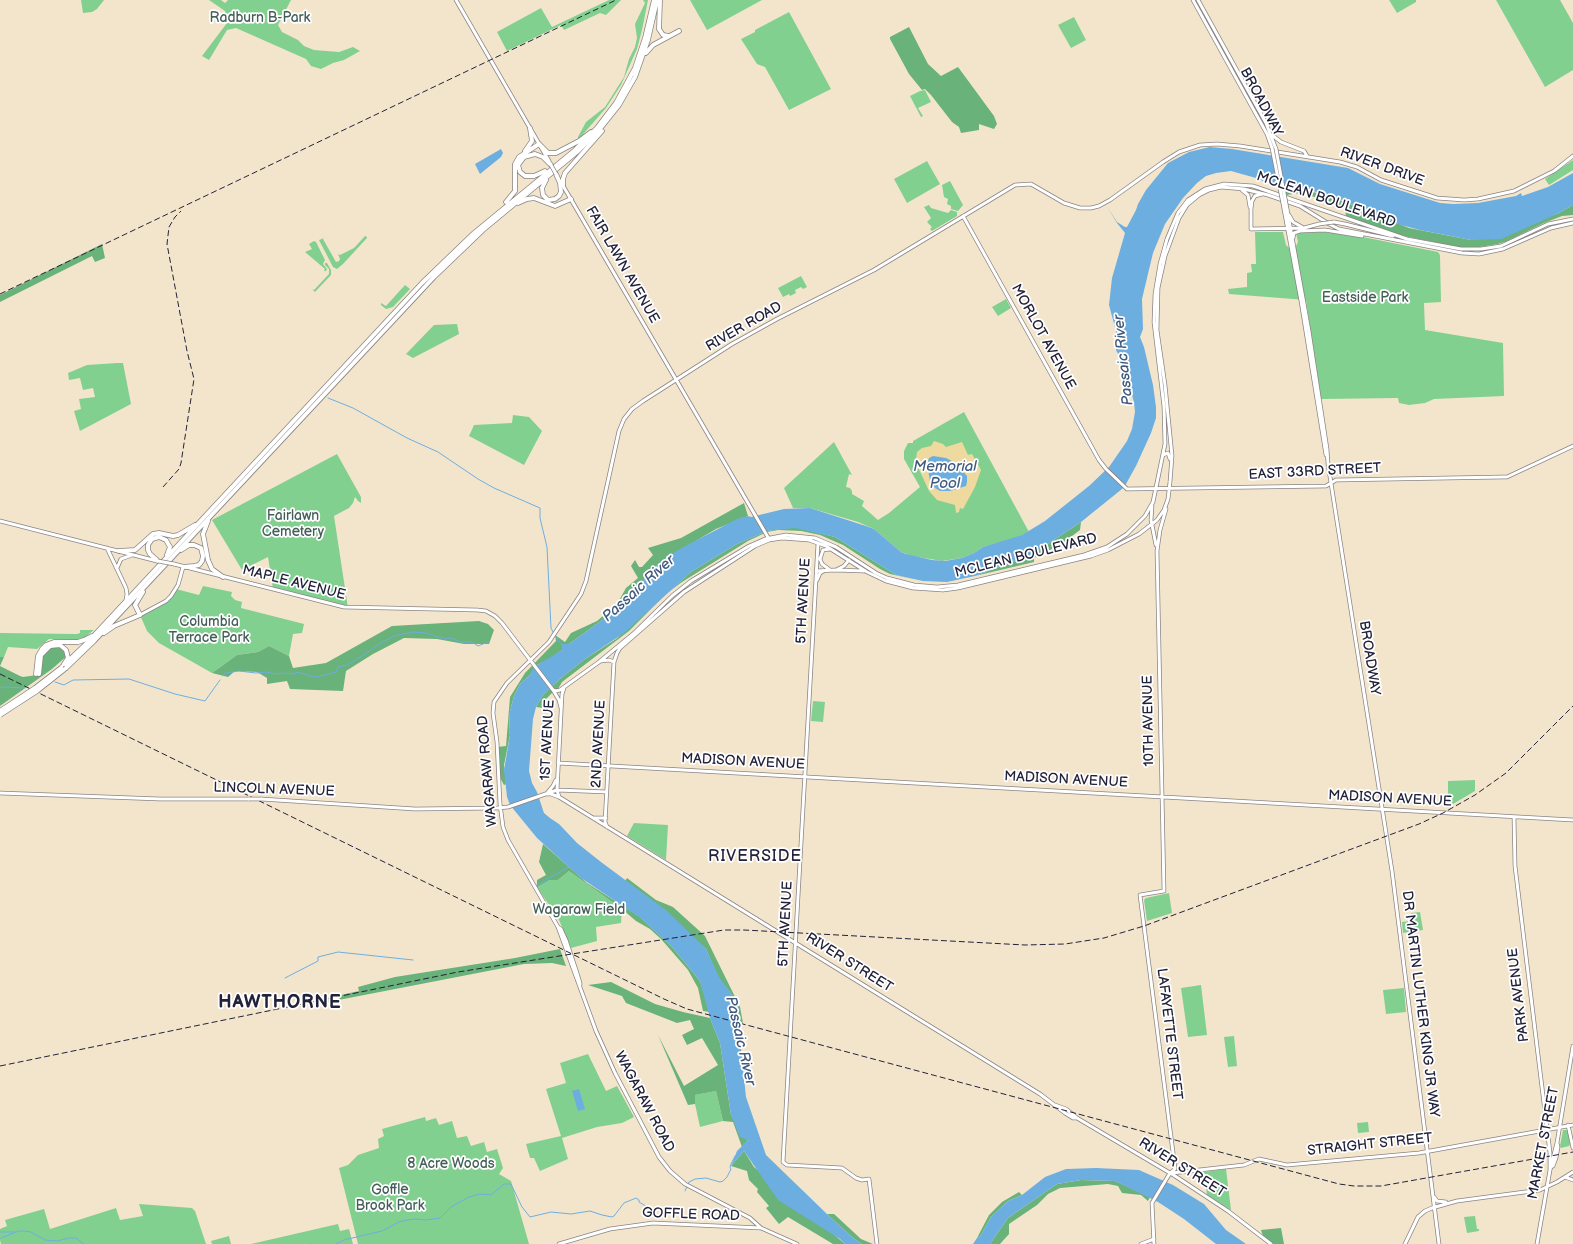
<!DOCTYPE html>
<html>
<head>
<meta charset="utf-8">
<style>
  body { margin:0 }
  canvas { display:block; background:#f3e5cc }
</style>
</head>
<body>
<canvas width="1573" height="1244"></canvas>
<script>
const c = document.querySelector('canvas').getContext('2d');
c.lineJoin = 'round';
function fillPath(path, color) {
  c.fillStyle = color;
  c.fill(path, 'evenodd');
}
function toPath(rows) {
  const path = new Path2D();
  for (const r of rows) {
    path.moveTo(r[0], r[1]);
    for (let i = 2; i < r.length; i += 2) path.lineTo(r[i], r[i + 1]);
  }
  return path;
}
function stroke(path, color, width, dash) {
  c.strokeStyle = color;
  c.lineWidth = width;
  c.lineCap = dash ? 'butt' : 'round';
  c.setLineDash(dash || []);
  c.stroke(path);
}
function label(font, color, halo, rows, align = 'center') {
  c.font = font + ' "Balsamiq Sans",sans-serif';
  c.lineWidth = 3.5;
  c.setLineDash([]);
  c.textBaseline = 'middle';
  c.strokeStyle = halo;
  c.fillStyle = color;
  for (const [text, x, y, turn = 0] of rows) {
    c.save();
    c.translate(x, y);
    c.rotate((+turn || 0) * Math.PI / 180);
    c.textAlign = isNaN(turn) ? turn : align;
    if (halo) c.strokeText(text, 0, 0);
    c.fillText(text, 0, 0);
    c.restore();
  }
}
const green = toPath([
  [81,0,104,0,97,9,92,12,83,13],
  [209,0,221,0,225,3,228,0,291,0,278,25,282,32,298,40,304,46,314,50,339,52,353,47,360,51,344,60,333,63,321,69,311,66,306,59,236,28,227,30,209,60,202,56,227,23,225,11],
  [609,0,621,0,606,15,600,13,564,30,561,25,507,51,497,32,541,8,552,27],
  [643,0,648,0,642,30,637,49,621,85,606,108,578,140,578,137,586,122,605,107,624,77,629,59,635,47,637,38,635,24,645,3],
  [690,0,762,0,707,30],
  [1389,0,1416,0,1416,2,1397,13],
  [1496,0,1560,0,1573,23,1573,70,1545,87],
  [789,12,831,89,789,110,765,67,757,64,741,39,755,32,755,30],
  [1074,17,1086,40,1071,48,1058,25],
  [925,90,931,102,918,108,923,116,921,117,910,96,920,91],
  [1573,160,1573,170,1549,185,1545,179],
  [927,161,940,184,907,203,894,179],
  [950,181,963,205,958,211,951,209,951,206,947,204,948,199,944,197,942,185],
  [929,205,931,208,948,213,951,210,957,212,957,216,932,231,930,229,932,227,927,222,931,218,924,207],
  [1255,232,1283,232,1286,245,1288,247,1291,248,1296,246,1298,242,1296,233,1322,232,1343,233,1438,252,1440,255,1441,302,1424,303,1425,330,1503,343,1504,396,1434,399,1425,403,1409,405,1399,403,1398,398,1321,399,1306,300,1229,294,1228,289,1247,287,1247,273,1252,272,1251,264,1256,264],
  [365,236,367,237,367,238,343,264,337,269,333,267,319,240,324,238,323,239,336,262,339,261,340,259,338,254,340,255,354,248],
  [314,241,316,242,325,260,323,264,327,269,326,271,324,271,325,269,305,252,312,249,309,244],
  [325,263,327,263,331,270,331,275,315,292,312,289,314,290,329,274,329,269,325,265],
  [801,276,807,287,803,289,801,287,795,290,796,293,790,296,789,294,783,297,778,288],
  [405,285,410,289,393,307,386,309,381,305,381,303,386,306],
  [1006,299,1011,308,998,316,992,307],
  [457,324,459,334,413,358,406,354,434,325],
  [117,363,123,363,131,404,80,431,74,411,81,409,79,399,95,397,93,388,83,390,80,378,69,380,68,373,87,365],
  [964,412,1029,532,1016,538,983,547,974,553,962,558,942,561,912,556,901,552,874,529,858,522,810,508,793,508,784,488,834,442,852,475,849,474,846,487,850,488,852,491,852,494,864,501,862,506,878,520,889,513,920,487,904,459,904,451,908,443,913,443,913,441],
  [513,415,529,417,542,431,524,465,469,436,474,425,512,423],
  [337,454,361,497,361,503,358,501,355,497,353,503,349,508,334,516,348,608,273,589,268,557,242,570,212,520],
  [203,586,232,592,231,596,235,600,242,602,241,608,304,624,302,633,293,634,289,656,269,646,258,652,237,655,212,673,159,643,147,631,140,615,162,603,176,589,199,595],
  [80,630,94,630,81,640,49,639,37,649,8,647,4,657,0,657,0,633,77,634,80,633],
  [813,701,825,702,823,722,811,721],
  [1475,780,1475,791,1448,807,1448,781],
  [634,823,668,825,666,860,627,836],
  [569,871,622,909,621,923,596,927,597,941,571,948,559,920,537,887,549,879,558,880],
  [1169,893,1172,913,1147,921,1144,900,1146,898],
  [1420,912,1423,930,1403,933,1402,922,1411,921,1411,913],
  [1201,985,1207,1035,1188,1037,1181,988],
  [1404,988,1406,1012,1386,1014,1383,990],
  [1234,1036,1237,1066,1228,1067,1224,1037],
  [588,1054,606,1091,617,1086,634,1117,622,1123,597,1127,562,1138,568,1159,540,1171,534,1158,530,1158,526,1144,561,1136,546,1089,566,1083,560,1063],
  [716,1091,723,1121,700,1127,695,1104,695,1095],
  [425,1117,426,1121,436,1118,439,1125,452,1121,457,1138,467,1136,471,1146,484,1142,487,1152,497,1149,503,1168,499,1174,511,1181,529,1244,358,1244,339,1168,348,1165,358,1155,379,1148,378,1139,384,1136,382,1129],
  [1368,1122,1369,1132,1358,1133,1357,1123],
  [1563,1130,1568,1130,1570,1144,1569,1146,1561,1148,1560,1146],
  [1226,1169,1231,1210,1207,1195,1204,1172],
  [139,1204,192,1208,195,1211,206,1244,1,1244,0,1240,0,1229,7,1226,5,1220,44,1209,50,1229,116,1208,120,1220,143,1216],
  [1475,1216,1477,1229,1479,1229,1479,1231,1467,1233,1464,1217],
  [338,1224,340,1231,349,1229,353,1244,251,1244],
  [229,1236,231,1244,212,1244,211,1241]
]);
const forest = toPath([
  [909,27,928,64,941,76,958,67,994,116,997,124,994,129,979,124,979,130,961,133,959,127,952,122,931,95,925,89,922,90,909,74,890,39,890,37],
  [1296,188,1330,196,1409,228,1471,240,1557,214,1573,205,1573,215,1562,216,1544,223,1507,241,1498,244,1473,248,1458,247,1399,235,1346,216,1345,209,1333,203,1322,199,1300,193,1286,195,1285,189],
  [102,244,105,258,95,262,92,256,0,302,0,295],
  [744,503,748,516,716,529,662,561,650,572,633,593,612,613,569,644,562,645,562,650,551,658,537,665,529,676,520,684,514,696,510,711,509,731,510,735,504,765,506,784,504,785,499,776,497,747,506,746,510,697,525,673,556,641,555,635,565,642,571,633,597,621,617,604,626,588,638,578,631,566,635,560,639,567,642,567,653,555,648,548,681,538],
  [1081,522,1080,530,1060,545,1034,558,1034,562,975,576,1031,555],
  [795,527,835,537,896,575,922,581,890,574,880,569,843,545,820,535,801,531,778,530,767,532,748,541,682,582,666,594,629,631,562,682,558,689,557,696,553,692,545,700,543,708,536,707,543,695,561,678,585,659,616,639,691,572,737,544,767,531],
  [479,621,488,624,494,630,489,644,464,644,437,639,404,638,373,654,346,671,343,691,290,689,287,681,267,684,267,678,257,672,235,671,228,677,212,673,237,655,258,652,269,646,289,656,293,668,326,663,392,626],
  [61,645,68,655,52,669,0,706,0,657,4,657,0,666,20,676,23,677,37,675,38,661,47,647],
  [543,844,587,883,640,917,673,948,700,981,710,1012,703,1011,698,988,688,970,661,939,650,929,636,921,622,909,569,871,558,880,549,880,537,887,537,880,546,875,539,862],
  [627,878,656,900,673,907,705,936,740,1007,743,1023,738,1021,732,995,718,977,706,949,646,896,625,881],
  [560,949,566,966,552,963,524,964,323,1003,322,999,359,991,358,987,395,977,515,958],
  [611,982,655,1004,683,1012,710,1018,720,1043,731,1115,748,1140,742,1147,733,1122,723,1121,716,1091,695,1095,695,1104,688,1105,658,1035,684,1086,718,1065,702,1038,687,1045,682,1035,694,1029,690,1020,677,1023,626,1003,622,996,588,985],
  [744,1151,754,1167,845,1244,833,1244,788,1217,779,1224,766,1208,769,1206,757,1192,758,1189,749,1180,747,1171,731,1166],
  [1081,1180,1115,1181,1150,1197,1148,1201,1141,1195,1122,1193,1118,1186,1108,1184,1060,1188,1048,1194,1037,1205,1009,1224,1009,1234,1000,1244,990,1244,1008,1218,1057,1184],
  [1019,1192,1022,1195,1008,1201,991,1217,981,1235,977,1238,989,1215,1002,1202],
  [827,1214,834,1214,861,1239,873,1244,862,1244,853,1238],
  [1281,1228,1284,1244,1273,1244,1263,1236,1261,1230]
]);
const sand = toPath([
  [934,441,943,444,946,447,962,442,968,455,972,454,981,470,975,487,963,509,960,508,959,512,956,513,955,505,937,500,929,491,917,465,916,459,917,452,922,448,931,446]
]);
const water = toPath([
  [1210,147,1232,149,1348,168,1380,184,1440,203,1453,204,1478,203,1516,196,1521,193,1522,196,1548,187,1573,173,1573,205,1557,214,1501,239,1471,240,1420,230,1401,225,1341,200,1310,190,1280,188,1256,178,1231,171,1216,173,1206,176,1197,183,1183,198,1165,224,1153,253,1142,299,1143,329,1140,337,1144,347,1153,385,1156,407,1156,418,1151,433,1136,466,1126,484,1122,489,1081,522,1031,555,975,576,947,582,923,581,896,575,835,537,795,528,767,531,737,544,691,572,624,633,585,659,561,678,543,695,536,707,533,719,529,771,532,783,537,792,544,813,550,818,559,824,577,843,601,862,667,911,706,949,719,977,732,995,738,1021,746,1097,766,1155,827,1214,853,1238,862,1244,845,1244,840,1239,778,1200,744,1151,731,1166,737,1151,748,1140,740,1137,731,1115,720,1043,710,1018,700,981,673,948,642,919,581,878,537,838,510,805,507,797,504,770,510,735,509,731,510,711,514,696,520,684,529,676,534,667,562,650,562,646,561,644,569,644,612,613,633,593,650,572,662,561,678,550,737,519,748,516,751,517,784,509,810,508,866,526,874,529,901,552,906,554,932,560,945,561,962,558,974,553,983,547,1022,535,1045,521,1089,486,1109,467,1127,441,1132,429,1135,412,1134,402,1128,382,1125,367,1116,350,1116,331,1109,305,1112,278,1125,233,1117,223,1106,205,1117,222,1125,227,1127,227,1136,210,1138,204,1146,190,1168,163,1189,152],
  [501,149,503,153,501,157,480,174,475,164],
  [933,456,946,458,956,463,967,476,967,482,966,486,950,491,940,491,935,488,930,481,927,464,929,458],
  [579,1089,585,1109,578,1111,572,1091],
  [1096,1168,1139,1170,1173,1185,1204,1204,1226,1230,1246,1244,1216,1244,1184,1219,1158,1202,1115,1181,1081,1180,1057,1184,1008,1218,990,1244,973,1244,977,1238,981,1235,991,1217,1008,1201,1022,1195,1045,1177,1066,1169]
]);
const stream = toPath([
  [328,398,353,408,407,438,438,452,478,479,494,488,540,508,540,518,547,547,551,628,554,634,561,644],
  [223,676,225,673,239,671,256,673,267,672,275,674,284,673,292,674,298,672,314,677,325,675,336,672,338,667,347,665,362,656,379,644,394,636,412,632,426,633,445,639,450,638,461,642,472,642,478,646,488,642],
  [55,682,64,685,73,680,129,679,175,694,205,701,220,680],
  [0,688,5,687,24,688],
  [535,886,569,867],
  [285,978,318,961,318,957,338,952,413,960],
  [685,1191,689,1182,695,1179,706,1178,720,1182,723,1181,727,1177,731,1169,730,1167,731,1164,735,1156],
  [0,1232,15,1232],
  [1,1238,19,1231,24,1231,31,1232,45,1240,57,1241,69,1238,76,1238,84,1244],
  [310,1244,311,1244],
  [336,1244,344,1240,382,1231,399,1222,407,1220,415,1219,426,1220,440,1218,451,1207,469,1197,480,1194,491,1195,504,1184,511,1184,522,1207,530,1217,551,1212,571,1214,590,1211,602,1215,612,1217,614,1216,624,1203,636,1198,639,1200,639,1202,654,1211]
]);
const major = toPath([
  [456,0,549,161],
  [1193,0,1267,134,1272,148],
  [1198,0,1266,123,1276,149],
  [1272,135,1281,142,1304,151,1307,156],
  [562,184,769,539],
  [1242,190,1248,195,1250,207],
  [1262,194,1255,196,1252,201,1251,209,1251,229,1304,228,1319,224],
  [1284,209,1301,301,1326,455],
  [1287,209,1309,331,1327,449,1328,464,1392,871,1439,1244],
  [1289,215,1293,222,1302,227],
  [963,216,1099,460,1106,469,1127,489,1326,486,1336,480,1503,477,1507,477,1573,446],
  [1334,222,1345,224,1393,236],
  [1293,238,1294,233,1300,231,1325,230,1362,236],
  [1163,455,1168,453,1170,459],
  [1152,506,1151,520,1156,545],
  [0,521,157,561],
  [818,543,783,1162,787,1165,842,1168,856,1178,862,1180,869,1179,877,1244],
  [107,548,126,588,127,594,126,600],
  [174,564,344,607,477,610,486,611,495,616,502,623,553,690,559,700,561,708],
  [117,568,121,559,132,555],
  [838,569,844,566,849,560],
  [830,570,822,564,820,559,823,550,830,549],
  [816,571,835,570,864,571],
  [817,580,820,573,824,571],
  [140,615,166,601,171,596,178,585,183,567],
  [601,661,609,660,614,662],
  [553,690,556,691,560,690,599,662,633,634,672,596,691,581,749,546,765,539,786,535,815,538,836,547,876,573,887,578,914,585,937,587,958,585,1084,555,1107,547,1127,534,1145,516,1153,502,1165,444,1164,407,1154,322,1155,294,1160,264,1167,239,1178,213,1188,200,1205,189,1224,184,1253,186,1407,239,1461,249,1481,249,1501,246,1548,224,1573,219],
  [558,763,1573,820],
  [548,792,553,786,556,780],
  [0,793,160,799,249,799],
  [545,794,551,794,559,797,1040,1094,1065,1113,1073,1118,1077,1118],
  [559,797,557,790,562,694,564,688],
  [261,799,415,809,497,808,508,807,557,790,607,792],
  [1514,817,1515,866,1550,1153,1550,1170],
  [594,818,606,818],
  [607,827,605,822,614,662,617,653,620,648,684,592,755,546,769,540,782,538,809,540,826,546,867,572,886,581,913,588,943,590,958,588,1091,556,1108,550,1139,534,1157,520,1164,510,1168,499,1170,482,1172,456,1165,385,1157,330,1158,288,1165,256,1179,218,1187,205,1199,195,1209,190,1221,187,1244,189,1268,195,1300,206,1329,224,1339,229,1462,253,1479,254,1503,249,1551,228,1573,223],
  [558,927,561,929,566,940,576,970,580,983,580,985],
  [1055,1105,1066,1109,1077,1118,1175,1176,1228,1211,1271,1244],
  [1568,1125,1573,1148],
  [1551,1167,1553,1166,1556,1158,1558,1147,1557,1143],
  [1172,1173,1244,1165,1259,1159,1287,1165,1419,1153,1573,1125],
  [1565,1177,1573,1180],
  [1434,1197,1437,1201,1446,1202],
  [761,1228,750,1218,685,1184,670,1171,659,1157,615,1073,596,1031,558,927,508,840,503,827,500,804,497,742,493,713,494,702,507,683,549,642,581,594,586,581,619,431,624,419,632,409,643,401,732,344,777,319,874,270,1015,185,1031,184,1064,203,1080,208,1091,208,1099,206,1110,200,1163,162,1179,152,1200,145,1217,144,1240,146,1340,162,1357,167,1381,180,1437,198,1464,200,1478,199,1514,191,1554,171,1573,156],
  [559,1244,610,1229,653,1223,761,1228,797,1244],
  [1141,1244,1154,1239],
  [1154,1244,1152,1203,1170,1173,1174,1170,1175,1168,1140,895,1164,891,1157,551,1160,530,1166,509],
  [1405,1244,1418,1217,1425,1211,1432,1208,1457,1201,1540,1190,1557,1182,1573,1172],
  [1537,1244,1550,1170,1557,1143,1573,1046]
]);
const highway = toPath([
  [660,0,659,29,663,35,669,36],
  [646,53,653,45,679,31],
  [525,151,532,141,530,128],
  [545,171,534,176,525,176,520,172,518,165,524,157,535,154,543,157,551,165],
  [546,180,542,188,543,195,548,200,555,199,559,196,561,192,560,183,556,174],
  [563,185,563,179,565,173,602,131],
  [506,202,515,191,515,164,519,157,539,144,548,153,556,153,579,141,591,132],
  [518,203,527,199,534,198,555,206,571,199],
  [208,521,203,534,208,560,212,569,223,577],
  [181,550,189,545,194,545,201,548,203,556,202,561,199,565,194,566,183,567],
  [119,551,135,550,153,534,159,533,173,536,178,535,195,525],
  [158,561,150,554,148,550,148,545,152,539,159,537,166,540,170,547,167,555],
  [104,633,114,626,140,615,135,605,143,592],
  [61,668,86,644,422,283,474,233,575,150,597,128,616,103,635,68,645,38,654,0],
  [66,668,94,641,434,277,483,230,577,152,599,130,619,105,635,77,648,40,657,0],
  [36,674,38,656,42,649,46,645,54,642,78,642,84,640,92,636],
  [39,674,41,655,50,646,60,645,66,650,68,658,64,664]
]);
const rail = toPath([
  [0,294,616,0],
  [163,487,179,469,181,463,194,379,187,351,167,244,169,227,175,217,181,211],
  [0,674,664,999,687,1009,1339,1184,1354,1186,1381,1186,1573,1152],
  [0,1066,458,972,724,930,744,930,1025,945,1065,944,1104,938,1144,926,1419,824,1443,813,1475,795,1506,773,1573,706]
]);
const majorBridge = toPath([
  [1272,148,1284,209],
  [1276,149,1287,209],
  [551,165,556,174],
  [1319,224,1334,222],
  [158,561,174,564],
  [249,799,261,799]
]);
const highwayBridge = toPath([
  [0,711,35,688,61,668],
  [0,715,37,691,66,668]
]);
const parkNames = [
  ["Radburn B-Park",260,18],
  ["Eastside Park",1365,298],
  ["Fairlawn",293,516],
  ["Cemetery",293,532],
  ["Columbia",209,622],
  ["Terrace Park",209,638],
  ["Wagaraw Field",579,910],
  ["8 Acre Woods",451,1164],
  ["Goffle",390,1190],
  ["Brook Park",390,1206]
];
const streetNames = [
  ["BROADWAY",1261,102,62],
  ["RIVER DRIVE",1382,167,20],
  ["MCLEAN BOULEVARD",1326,200,19],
  ["FAIR LAWN AVENUE",622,265,60],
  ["RIVER ROAD",744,327,-30],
  ["MORLOT AVENUE",1043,337,61],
  ["EAST 33RD STREET",1315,472,-3],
  ["MCLEAN BOULEVARD",1026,556,-14],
  ["MAPLE AVENUE",294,583,14],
  ["5TH AVENUE",804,601,-87],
  ["BROADWAY",1369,658,81],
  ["10TH AVENUE",1149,721,-91],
  ["1ST AVENUE",548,740,-87],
  ["2ND AVENUE",599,744,-87],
  ["MADISON AVENUE",743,762,3],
  ["WAGARAW ROAD",488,771,-95],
  ["MADISON AVENUE",1066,780,3],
  ["LINCOLN AVENUE",274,790,2],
  ["MADISON AVENUE",1390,799,3],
  ["5TH AVENUE",786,924,-87],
  ["RIVER STREET",849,963,32],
  ["PARK AVENUE",1519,995,-97],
  ["DR MARTIN LUTHER KING JR WAY",1420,1004,83],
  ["LAFAYETTE STREET",1169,1034,83],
  ["WAGARAW ROAD",644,1102,62],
  ["MARKET STREET",1544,1143,-79],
  ["STRAIGHT STREET",1370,1145,-6],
  ["RIVER STREET",1182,1168,32],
  ["GOFFLE ROAD",691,1215,2]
];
const waterNames = [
  ["Passaic River",1124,360,-96],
  ["Memorial",945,467],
  ["Pool",945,484],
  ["Passaic River",639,589,-42],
  ["Passaic River",740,1041,77]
];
const quarterNames = [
  ["RIVERSIDE",755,857]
];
const districtNames = [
  ["HAWTHORNE",280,1003]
];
fillPath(green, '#82d08f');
fillPath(forest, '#69b27a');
fillPath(sand, '#eeda9e');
fillPath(water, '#6daee1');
stroke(stream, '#6daee1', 1);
stroke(major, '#8a8484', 4.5);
stroke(highway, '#8a8484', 5.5);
stroke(major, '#fff', 3);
stroke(highway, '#fff', 4);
stroke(rail, '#22223b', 1, [6, 3]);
stroke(majorBridge, '#8a8484', 4.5, []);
stroke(highwayBridge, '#8a8484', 5.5, []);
stroke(majorBridge, '#fff', 3);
stroke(highwayBridge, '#fff', 4);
label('14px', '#445f58', '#fff', parkNames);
label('14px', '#22223b', '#fff', streetNames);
label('italic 15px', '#405a7d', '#fff', waterNames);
c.letterSpacing = '1px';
label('16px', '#22223b', '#fff', quarterNames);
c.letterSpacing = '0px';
c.letterSpacing = '1px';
label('bold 18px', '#22223b', '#fff', districtNames);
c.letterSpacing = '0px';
</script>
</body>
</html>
